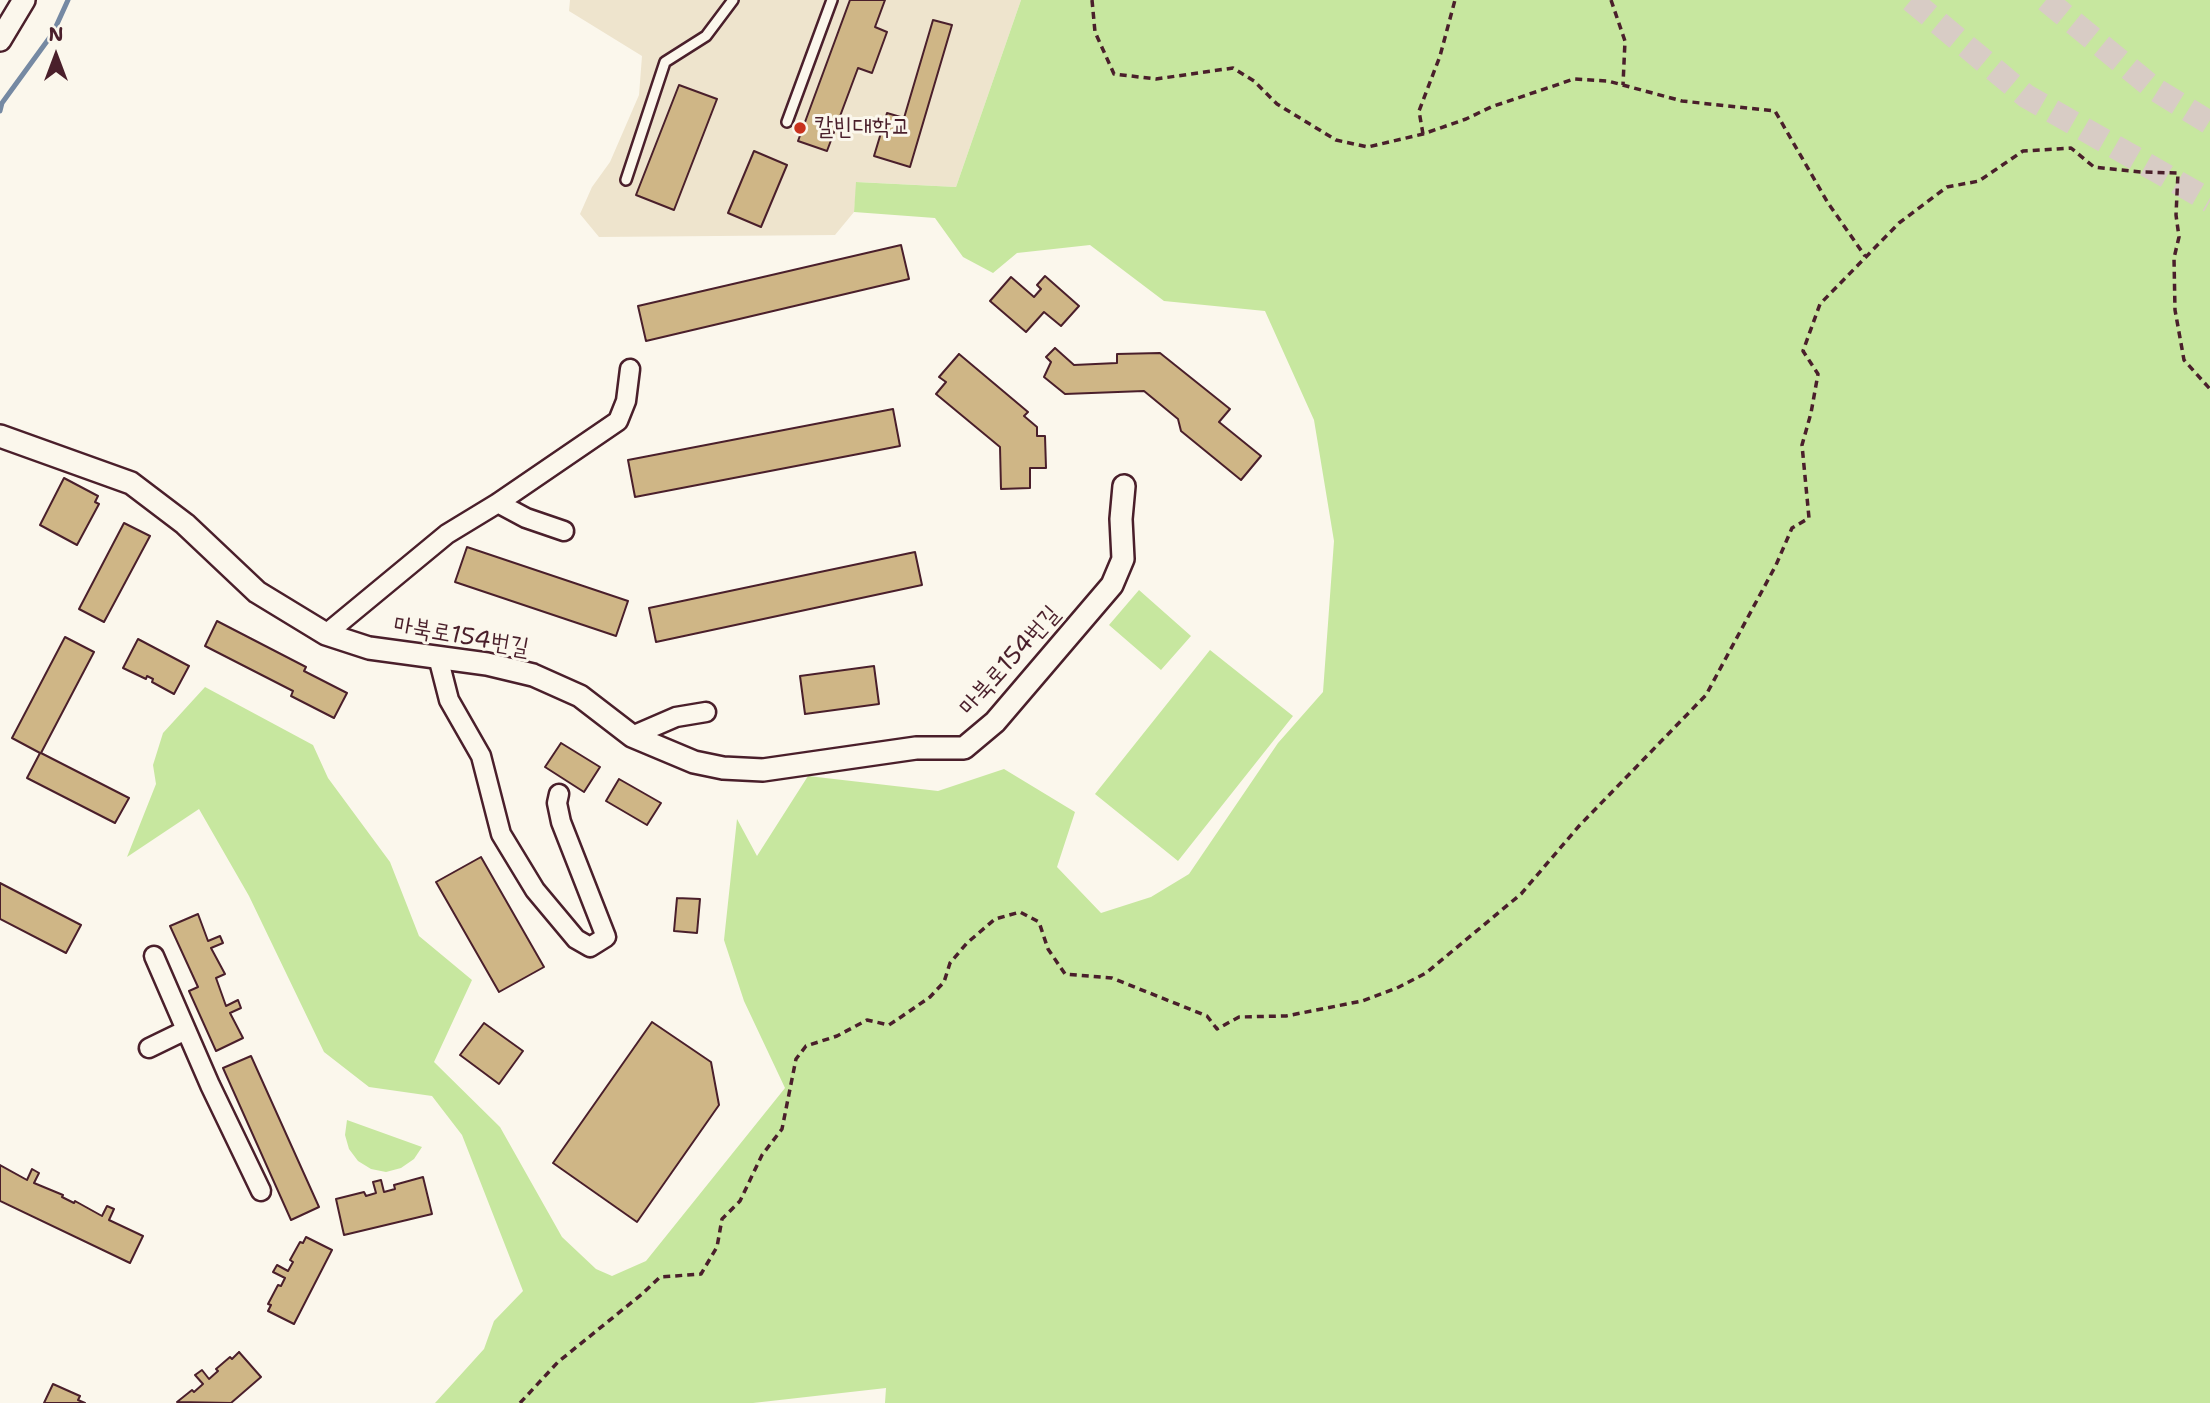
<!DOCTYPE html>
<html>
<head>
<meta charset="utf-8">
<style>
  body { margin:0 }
  #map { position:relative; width:2210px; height:1403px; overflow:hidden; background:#fbf7ec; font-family:"Shantell Sans",sans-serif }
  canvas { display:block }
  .north { position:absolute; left:21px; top:21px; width:70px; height:70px; -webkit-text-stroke:5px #fbf7ec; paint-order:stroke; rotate:0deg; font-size:19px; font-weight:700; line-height:28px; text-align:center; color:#4a1f2b }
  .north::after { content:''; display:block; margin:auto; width:24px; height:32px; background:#4a1f2b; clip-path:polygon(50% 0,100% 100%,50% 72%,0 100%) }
</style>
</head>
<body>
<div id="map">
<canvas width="2210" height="1403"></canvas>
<div class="north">N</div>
</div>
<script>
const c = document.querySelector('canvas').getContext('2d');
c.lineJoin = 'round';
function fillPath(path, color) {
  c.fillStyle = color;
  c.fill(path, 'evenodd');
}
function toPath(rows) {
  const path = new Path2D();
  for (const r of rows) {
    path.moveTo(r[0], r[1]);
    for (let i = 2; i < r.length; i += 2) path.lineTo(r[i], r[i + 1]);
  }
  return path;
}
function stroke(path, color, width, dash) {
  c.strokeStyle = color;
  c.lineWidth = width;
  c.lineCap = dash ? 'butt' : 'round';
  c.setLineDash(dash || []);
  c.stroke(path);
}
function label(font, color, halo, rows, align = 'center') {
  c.font = font + ' "Shantell Sans","Poor Story",sans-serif';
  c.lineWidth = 6;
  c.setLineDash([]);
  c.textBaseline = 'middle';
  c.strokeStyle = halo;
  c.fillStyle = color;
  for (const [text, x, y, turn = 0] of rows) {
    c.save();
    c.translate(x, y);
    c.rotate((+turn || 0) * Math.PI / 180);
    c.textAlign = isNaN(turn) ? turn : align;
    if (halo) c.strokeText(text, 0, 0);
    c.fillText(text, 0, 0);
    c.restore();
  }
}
const built = toPath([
  [570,0,1021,0,956,187,857,182,854,212,835,235,599,237,580,214,592,187,610,162,639,95,642,56,569,11]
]);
const green = toPath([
  [1021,0,2210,0,2210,1403,885,1403,886,1388,753,1403,435,1403,484,1349,494,1321,523,1291,462,1135,432,1096,369,1087,324,1052,249,896,199,809,127,857,156,784,153,765,163,733,205,687,313,745,328,778,390,862,419,936,472,980,434,1062,500,1127,562,1237,596,1269,612,1276,646,1261,785,1088,744,1001,724,940,737,819,757,856,808,776,938,791,1004,769,1075,812,1057,867,1101,913,1151,897,1189,874,1278,743,1323,692,1334,541,1314,420,1265,311,1164,301,1090,245,1017,253,993,273,963,257,935,218,854,212,856,182,956,187],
  [1139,590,1191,636,1161,670,1109,625],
  [1210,650,1293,716,1178,861,1095,794],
  [347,1120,422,1147,414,1159,401,1168,386,1172,371,1169,358,1161,349,1149,345,1135]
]);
const stream = toPath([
  [0,111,2,103,53,33,68,0]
]);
const building = toPath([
  [850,0,885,0,875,27,887,32,872,73,858,68,827,151,798,141,850,0],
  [933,20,952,25,910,167,874,156,887,113,904,118,933,20],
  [679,85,717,99,674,210,636,195,679,85],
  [754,151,787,165,761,227,728,213,754,151],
  [901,245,909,279,646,341,638,306,901,245],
  [1045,276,1079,306,1061,326,1044,312,1026,332,990,301,1011,277,1034,297,1041,289,1037,285,1045,276],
  [1055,348,1074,365,1117,363,1117,354,1160,353,1230,409,1219,422,1261,456,1241,480,1181,431,1178,419,1144,391,1065,394,1044,377,1051,362,1046,357,1055,348],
  [959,354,1028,412,1024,416,1037,427,1037,436,1045,436,1046,468,1030,468,1030,488,1001,489,1000,447,936,394,946,382,939,377,959,354],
  [893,409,900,446,635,497,628,460,893,409],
  [64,478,98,496,95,502,99,504,77,545,40,525,64,478],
  [124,523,150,536,104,622,79,609,124,523],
  [467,547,628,601,616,636,455,582,467,547],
  [915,552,922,585,656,642,649,608,915,552],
  [217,621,306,667,304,671,347,693,334,718,291,696,293,691,205,646,217,621],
  [65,637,94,652,41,753,129,798,115,823,27,778,40,753,12,738,65,637],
  [138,639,189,666,174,694,152,682,153,679,147,676,146,679,123,668,138,639],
  [874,666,879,704,805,714,800,676,874,666],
  [561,743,600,767,584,792,545,767,561,743],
  [619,779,661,803,647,825,606,801,619,779],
  [481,857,544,967,499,992,436,882,481,857],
  [0,883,81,925,66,953,0,919,0,883],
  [677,898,700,899,697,933,674,931,677,898],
  [198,914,208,941,220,936,223,943,211,948,225,974,216,978,226,1006,238,1000,241,1008,230,1013,243,1038,216,1051,189,991,198,987,170,926,198,914],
  [652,1022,711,1062,719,1105,637,1222,553,1163,652,1022],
  [484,1023,523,1051,499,1084,460,1055,484,1023],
  [251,1056,319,1207,291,1220,223,1068,251,1056],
  [0,1165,27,1180,32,1169,39,1173,34,1183,63,1195,62,1197,74,1203,75,1201,102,1216,107,1206,114,1209,109,1220,143,1236,130,1263,0,1201,0,1165],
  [423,1177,432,1214,344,1235,336,1199,364,1192,366,1196,376,1193,373,1182,381,1180,384,1192,395,1189,394,1185,423,1177],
  [306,1237,332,1250,294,1324,268,1311,271,1305,268,1304,278,1285,281,1286,285,1278,273,1272,277,1265,288,1271,293,1262,290,1260,300,1242,303,1243,306,1237],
  [239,1352,261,1377,231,1403,177,1402,192,1390,194,1392,203,1384,195,1375,202,1370,209,1379,218,1371,216,1369,230,1357,232,1359,239,1352],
  [53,1384,80,1396,78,1400,85,1403,44,1403,53,1384]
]);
const secondaryTunnel = toPath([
  [1911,0,2026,96,2210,201],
  [2046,0,2153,88,2210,123]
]);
const path = toPath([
  [1092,0,1095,32,1114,74,1156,79,1233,68,1254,81,1277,104,1336,140,1368,147,1423,134,1466,119,1491,107,1574,79,1608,81,1682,101,1775,111,1828,203,1865,256],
  [1611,0,1625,41,1623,85],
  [1423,134,1419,111,1440,56,1455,0],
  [520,1403,558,1362,642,1294,660,1277,701,1274,717,1247,722,1219,740,1201,762,1155,782,1129,796,1059,806,1046,837,1036,867,1020,889,1025,901,1017,930,997,944,982,950,963,967,943,995,919,1020,912,1039,922,1048,949,1065,974,1112,978,1207,1016,1217,1029,1239,1017,1286,1016,1362,1001,1397,988,1426,973,1521,894,1579,826,1706,695,1776,565,1792,528,1809,518,1802,445,1811,413,1818,374,1803,351,1820,304,1899,223,1947,187,1979,181,2023,151,2071,148,2094,167,2141,172,2178,173,2176,215,2179,237,2174,258,2175,310,2184,360,2210,389]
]);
const service = toPath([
  [787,122,832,0],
  [626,180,665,62,706,36,733,0]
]);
const minor = toPath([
  [498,503,526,518,564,531],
  [326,634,447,534,498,503,618,421,626,401,630,369],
  [438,657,449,700,481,756,501,834,535,890,576,939,590,947,606,937,561,822,557,803,559,794],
  [632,736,676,717,706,712],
  [154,956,210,1085,261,1191],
  [149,1048,186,1030]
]);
const tertiary = toPath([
  [0,40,24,0],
  [0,436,131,483,185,524,257,592,326,634,369,648,487,664,533,675,580,696,632,736,694,762,723,768,763,770,916,748,964,748,995,722,1112,585,1123,559,1121,519,1124,486]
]);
const markers = [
  [800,128,7,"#c8321e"]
];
const poiNames = [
  ["칼빈대학교",814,128]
];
const streetNames = [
  ["마북로154번길",461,637,10],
  ["마북로154번길",1010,661,-48]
];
fillPath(built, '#eee4cd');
fillPath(green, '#c7e79f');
stroke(stream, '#7589a3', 5);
fillPath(building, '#cfb686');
stroke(building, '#4a1f2b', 2);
stroke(secondaryTunnel, '#d8ccc5', 24, [24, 12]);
stroke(service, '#4a1f2b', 14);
stroke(minor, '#4a1f2b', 23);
stroke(tertiary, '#4a1f2b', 26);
stroke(path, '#4a1f2b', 3.5, [7, 5]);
stroke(service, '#fbf7ec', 9);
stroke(minor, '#fbf7ec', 18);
stroke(tertiary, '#fbf7ec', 21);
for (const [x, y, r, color] of markers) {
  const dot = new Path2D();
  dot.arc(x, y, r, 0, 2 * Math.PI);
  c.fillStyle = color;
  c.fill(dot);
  stroke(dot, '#fbf7ec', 2.5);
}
label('24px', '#4a1f2b', '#fbf7ec', poiNames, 'left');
label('24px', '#4a1f2b', '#fbf7ec', streetNames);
</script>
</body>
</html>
